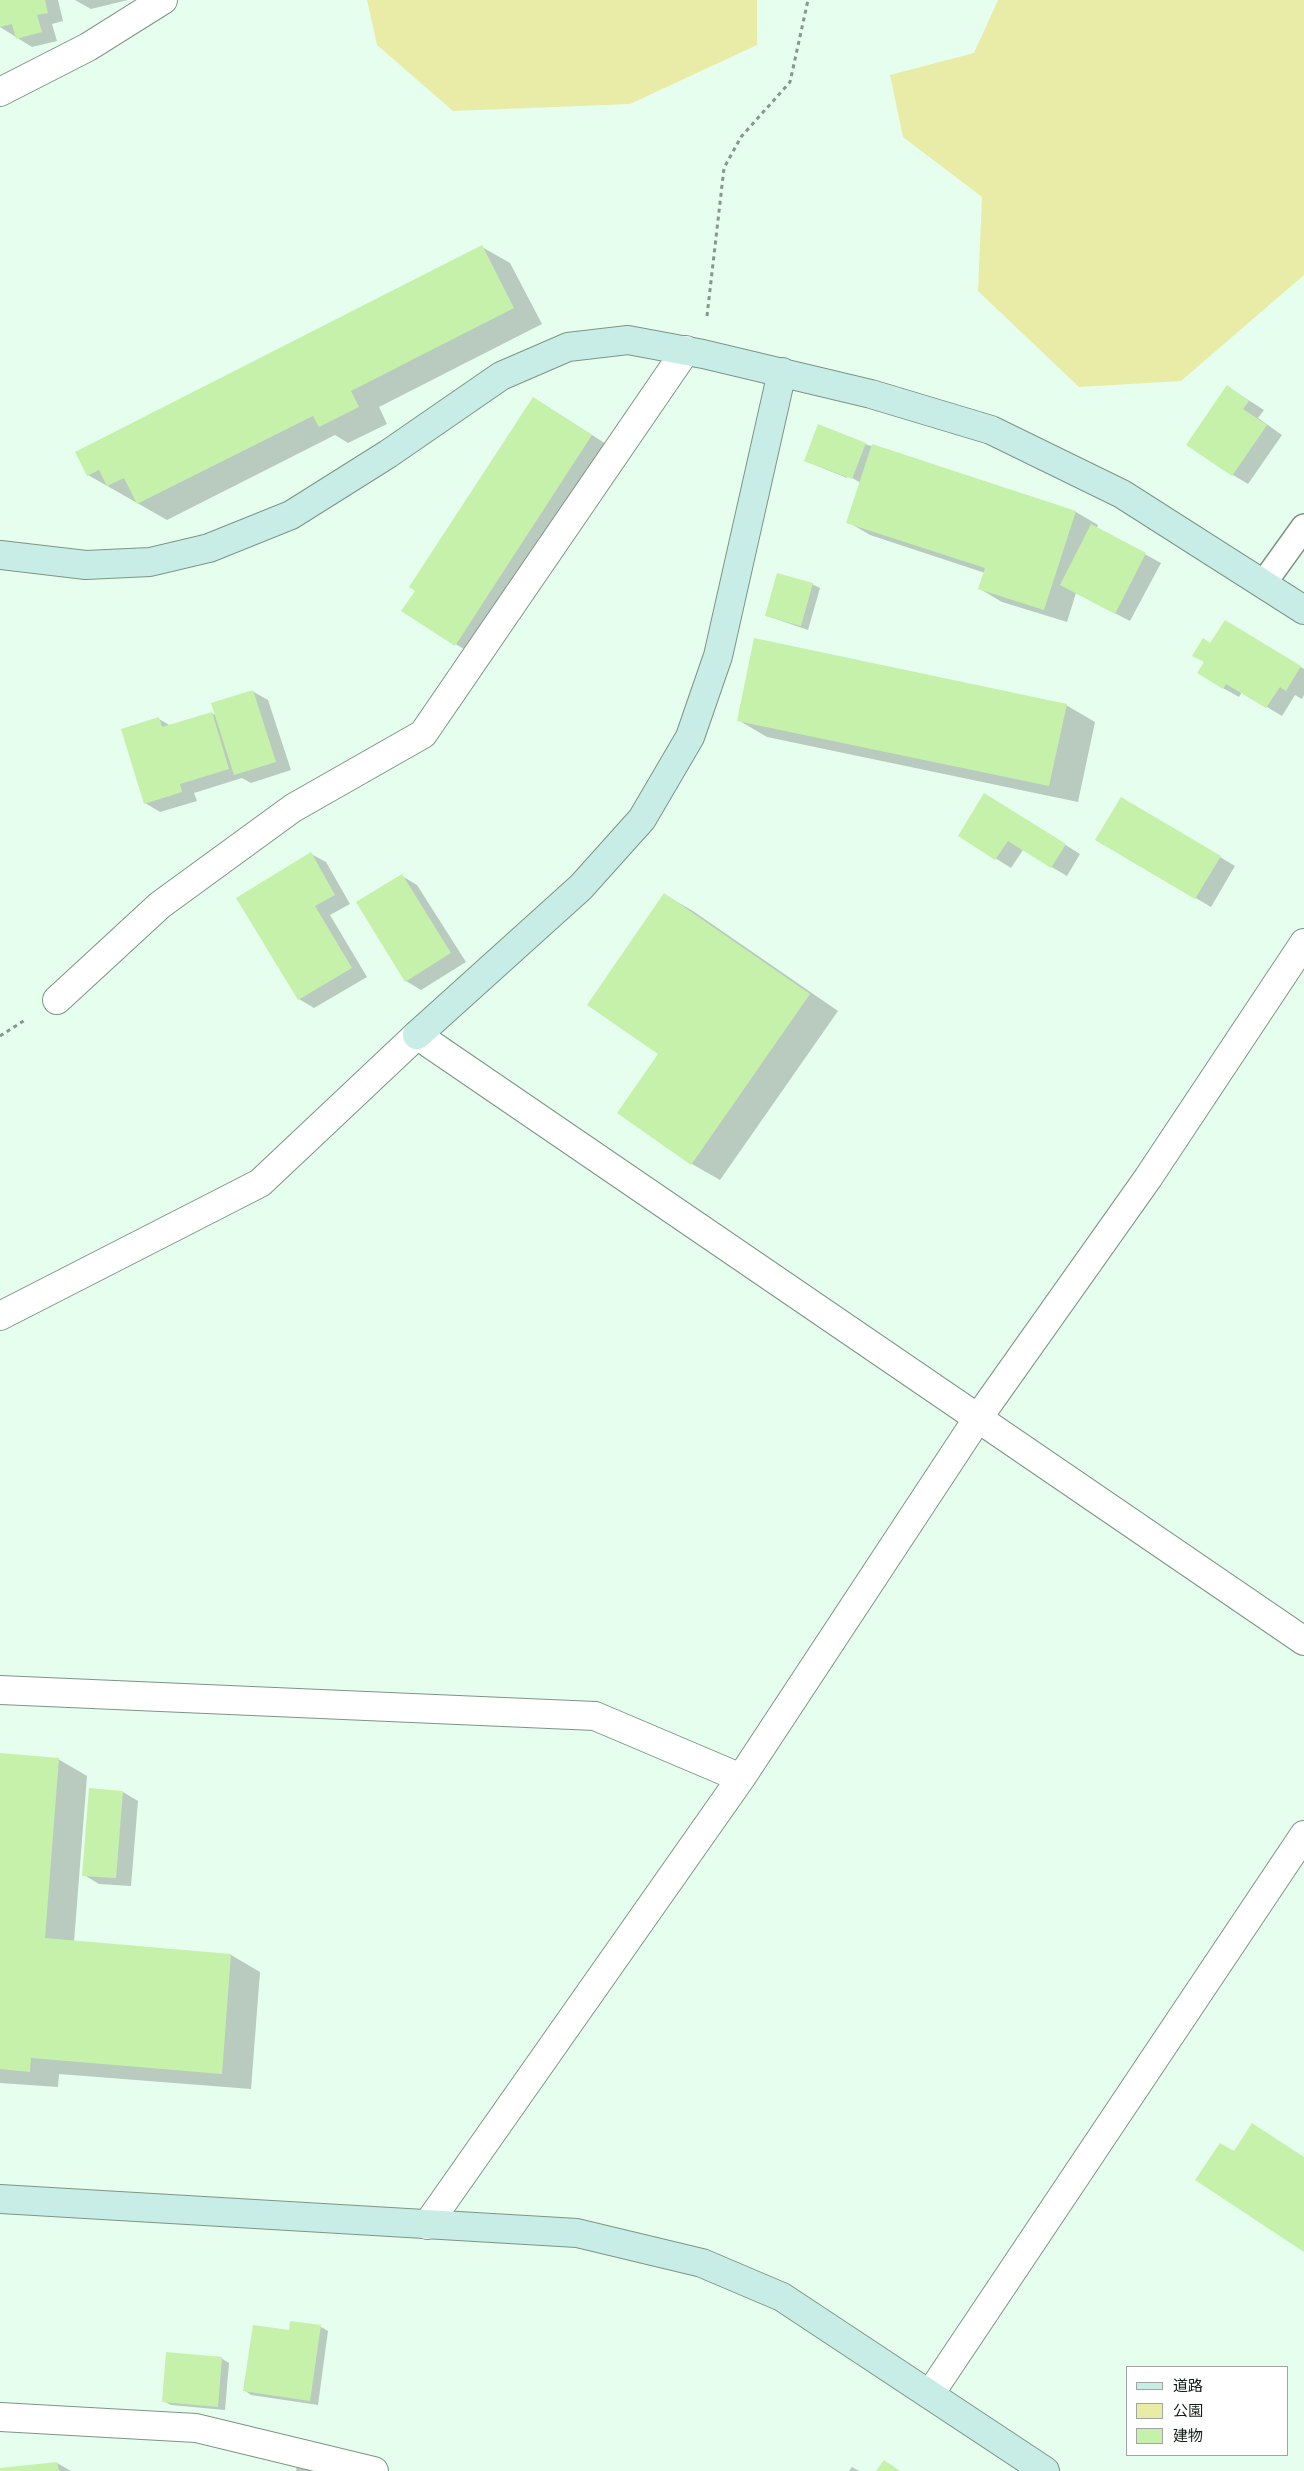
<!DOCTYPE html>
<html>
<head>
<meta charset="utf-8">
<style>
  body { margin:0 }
  #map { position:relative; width:1304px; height:2471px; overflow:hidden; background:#e6feee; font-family:Poppins,"Noto Sans JP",sans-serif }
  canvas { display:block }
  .legend { position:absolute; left:1126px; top:2366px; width:162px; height:90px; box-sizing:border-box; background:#fff; border:1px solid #a1a5a3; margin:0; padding:6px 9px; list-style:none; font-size:15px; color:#141f18 }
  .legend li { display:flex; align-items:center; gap:10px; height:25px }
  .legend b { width:25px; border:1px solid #a1a5a3 }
</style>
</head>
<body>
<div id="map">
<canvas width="1304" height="2471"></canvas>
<ul class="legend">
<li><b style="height:6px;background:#c8ede7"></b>道路</li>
<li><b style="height:14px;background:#e9eca7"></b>公園</li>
<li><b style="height:14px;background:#c5f1aa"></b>建物</li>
</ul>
</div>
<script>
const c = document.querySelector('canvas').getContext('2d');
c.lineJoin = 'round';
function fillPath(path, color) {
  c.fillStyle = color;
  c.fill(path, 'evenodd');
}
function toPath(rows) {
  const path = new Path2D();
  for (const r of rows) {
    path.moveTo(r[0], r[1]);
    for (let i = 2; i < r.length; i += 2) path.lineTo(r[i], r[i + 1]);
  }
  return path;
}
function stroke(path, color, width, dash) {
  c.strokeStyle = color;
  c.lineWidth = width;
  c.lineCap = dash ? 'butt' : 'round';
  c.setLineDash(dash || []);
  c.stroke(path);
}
const green = toPath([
  [367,0,757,0,757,45,630,104,453,111,377,45],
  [998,0,1304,0,1304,275,1181,381,1079,387,978,291,982,197,903,137,890,75,974,53]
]);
const shadow = toPath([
  [0,0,58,0,63,21,52,24,57,41,32,47,0,27],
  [75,0,128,0,91,9],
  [482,247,510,263,542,324,379,407,387,424,348,443,335,435,167,520,88,475],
  [1228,387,1264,410,1258,418,1282,435,1248,484,1233,475],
  [534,398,614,449,478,658,403,611],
  [865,444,1076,512,1098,525,1097,528,1161,563,1130,621,1076,593,1067,622,1002,602,980,589,985,573,870,535,848,522,861,483,847,475,847,478,805,461],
  [812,584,820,588,808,630,767,616],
  [1240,630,1304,669,1304,695,1302,699,1295,695,1282,716,1242,692,1239,697,1223,688,1205,662,1211,644],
  [252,691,268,700,291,770,251,783,242,778,194,793,197,801,160,812,145,803,159,719,171,726,211,713,217,716],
  [1066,705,1095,722,1078,802,767,737,738,720],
  [1121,798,1235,866,1211,907,1096,839],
  [1000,804,1080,854,1067,876,1023,850,1011,868,960,836],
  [311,854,326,862,350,904,330,915,367,977,314,1008,299,999],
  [402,876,417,885,466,962,421,990,406,981],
  [665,895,693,911,838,1011,720,1180,692,1164,659,1054],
  [0,1755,58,1759,87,1776,74,1942,231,1955,260,1972,251,2089,59,2074,58,2087,0,2083],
  [123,1792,138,1801,131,1886,99,1884,84,1875],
  [291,2322,321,2327,328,2331,318,2405,251,2395,244,2390,290,2331],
  [221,2358,229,2363,225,2410,171,2405,163,2401],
  [57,2463,71,2471,0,2471,0,2469],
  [297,2465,327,2471,296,2471],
  [852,2467,859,2471,849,2471]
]);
const building = toPath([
  [0,0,45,0,48,13,37,15,42,32,16,39,12,24,0,27],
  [482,245,514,308,351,391,359,407,319,427,313,416,137,504,124,478,107,486,99,470,87,476,75,452],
  [1227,385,1249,401,1243,409,1267,425,1232,476,1186,445],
  [533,397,592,435,455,646,401,611,415,591,409,587],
  [818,424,866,443,852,479,804,461],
  [872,444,1076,511,1044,610,978,589,985,568,846,523],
  [1091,524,1146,553,1115,614,1060,585],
  [777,573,813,583,801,626,765,616],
  [1225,620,1301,666,1286,691,1280,687,1266,708,1226,684,1223,689,1197,673,1204,662,1192,656,1203,638,1210,643],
  [754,638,1067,704,1049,786,737,721],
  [253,690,276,762,234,775,211,703],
  [212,712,229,769,180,784,182,792,144,804,121,729,159,717,162,727],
  [984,793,1066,844,1051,868,1008,841,995,860,958,836],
  [1121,797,1221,856,1195,899,1095,840],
  [311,852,335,895,315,906,352,968,298,1000,236,898],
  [402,874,451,953,405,982,356,902],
  [664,893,810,994,691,1165,617,1113,658,1054,587,1005],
  [0,1753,59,1758,45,1938,231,1954,222,2074,31,2058,30,2072,0,2069],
  [89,1788,123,1791,116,1878,82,1876],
  [1252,2123,1304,2157,1304,2252,1195,2180,1220,2143,1234,2151],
  [290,2321,321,2325,310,2401,243,2391,253,2325,289,2330],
  [166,2352,222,2357,218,2407,162,2402],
  [884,2460,900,2471,876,2471],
  [57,2462,59,2471,0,2471,0,2468]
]);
const path = toPath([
  [707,316,724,168,741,137,790,82,808,0],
  [0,1036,25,1020]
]);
const lane = toPath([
  [1263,584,1304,527]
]);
const street = toPath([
  [0,92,88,47,163,0],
  [57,1000,160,905,293,808,423,734,686,350],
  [0,1316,260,1183,417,1035,1304,1641],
  [0,1690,595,1716,741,1778],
  [427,2225,741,1778,978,1418,1148,1178,1304,943],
  [930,2394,1304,1835],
  [0,2417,196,2428,374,2471]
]);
const secondary = toPath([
  [0,555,86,565,150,562,209,548,291,515,388,454,501,376,568,347,628,340,703,354,871,394,991,430,1122,494,1304,610],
  [417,1035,581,887,642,819,690,737,718,656,782,372],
  [0,2199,577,2233,702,2263,782,2297,1045,2471]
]);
fillPath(green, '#e9eca7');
fillPath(shadow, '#0003');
fillPath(building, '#c5f1aa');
stroke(lane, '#7b9685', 28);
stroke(street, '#7b9685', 30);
stroke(secondary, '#7b9685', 30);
stroke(path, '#86988c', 3, [4, 4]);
stroke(lane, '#fff', 25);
stroke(street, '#fff', 28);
stroke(secondary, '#c8ede7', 28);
</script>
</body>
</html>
